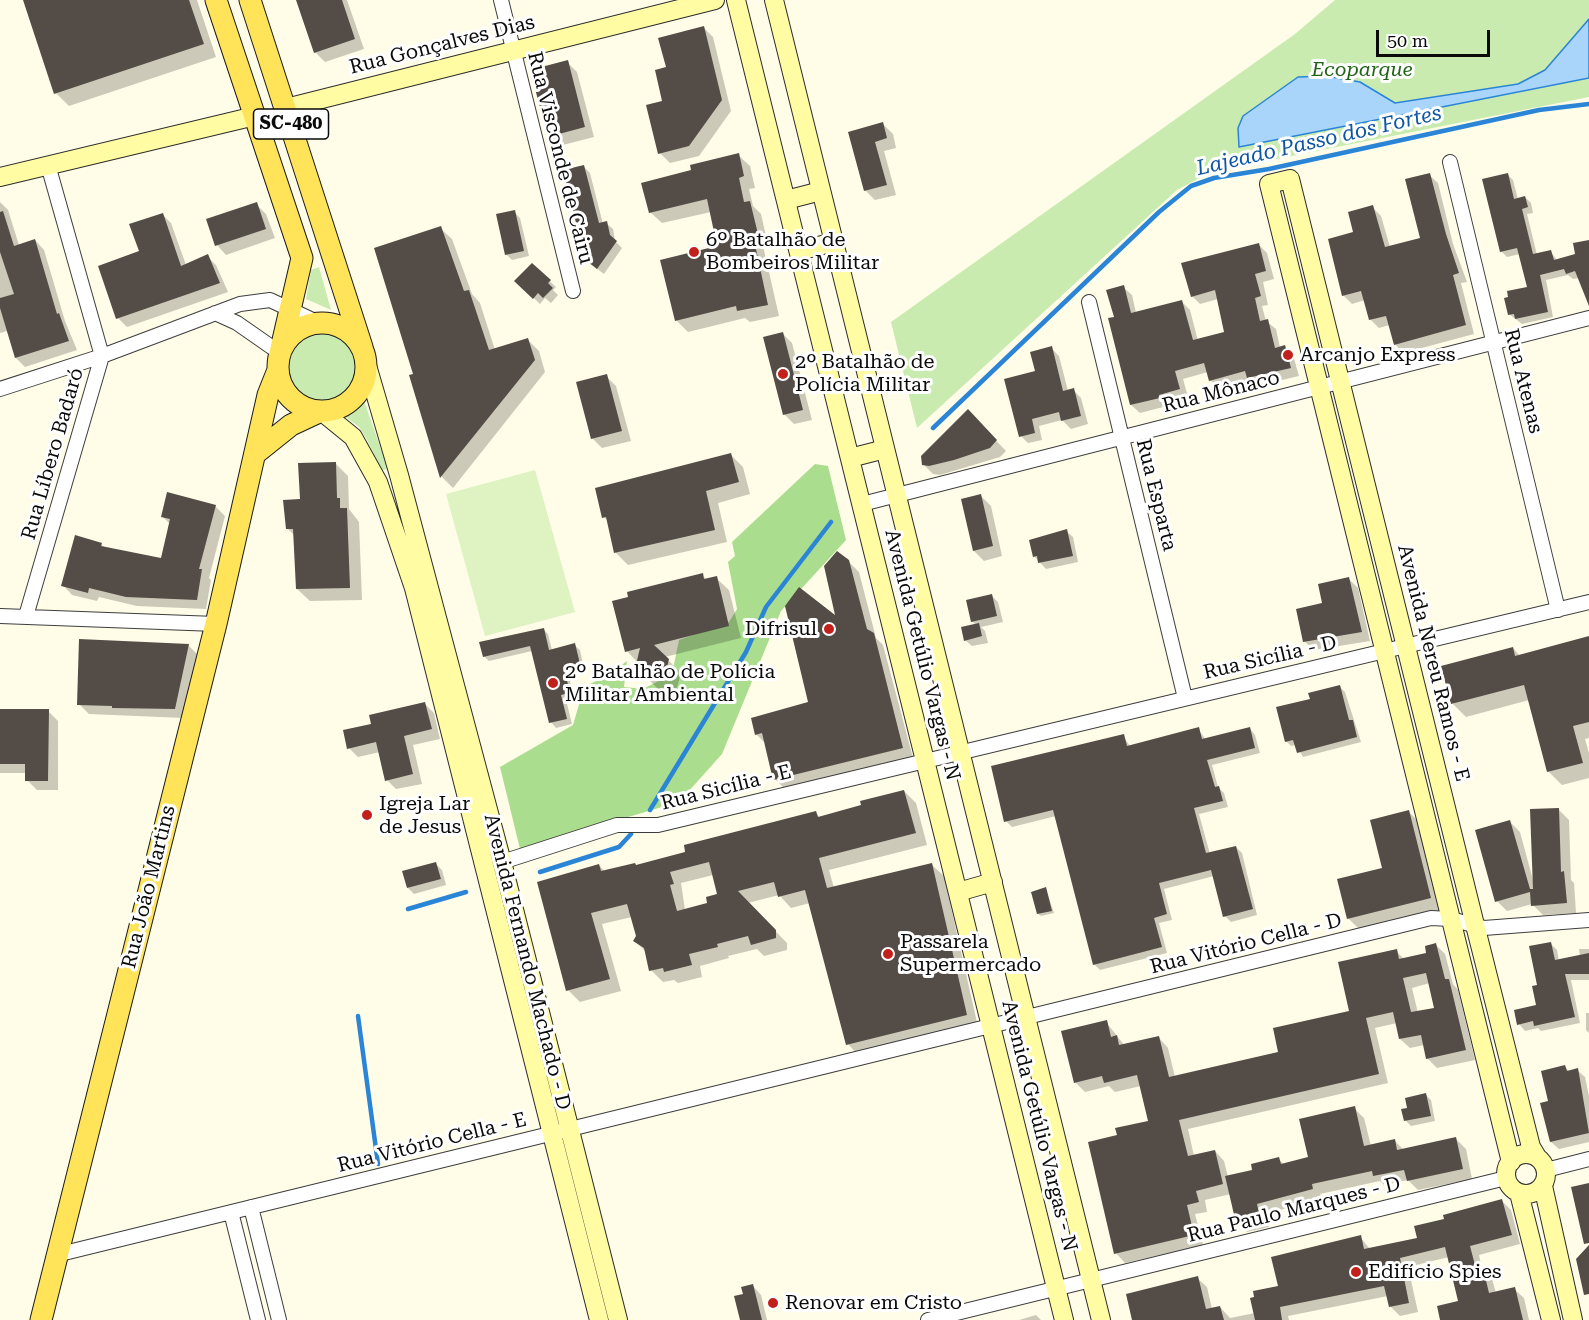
<!DOCTYPE html>
<html>
<head>
<meta charset="utf-8">
<style>
  body { margin:0 }
  #map { position:relative; width:1589px; height:1320px; overflow:hidden; background:#fffce8; font-family:"Roboto Serif",serif }
  canvas { display:block }
  .scale { position:absolute; left:1376px; top:30px; width:114px; height:27px; box-sizing:border-box; border:3px solid #0a0a0a; border-top:0; padding-left:8px; font-size:18px; line-height:21px; white-space:nowrap; color:#0a0a0a; -webkit-text-stroke:4px #fff; paint-order:stroke }
</style>
</head>
<body>
<div id="map">
<canvas width="1589" height="1320"></canvas>
<div class="scale">50 m</div>
</div>
<script>
const c = document.querySelector('canvas').getContext('2d');
c.lineJoin = 'round';
function fillPath(path, color) {
  c.fillStyle = color;
  c.fill(path, 'evenodd');
}
function toPath(rows) {
  const path = new Path2D();
  for (const r of rows) {
    if (r.length === 3) {
      path.moveTo(r[0] + r[2], r[1]);
      path.arc(r[0], r[1], r[2], 0, 2 * Math.PI);
      continue;
    }
    path.moveTo(r[0], r[1]);
    for (let i = 2; i < r.length; i += 2) path.lineTo(r[i], r[i + 1]);
  }
  return path;
}
function stroke(path, color, width, dash) {
  c.strokeStyle = color;
  c.lineWidth = width;
  c.lineCap = dash ? 'butt' : 'round';
  c.setLineDash(dash || []);
  c.stroke(path);
}
function label(font, color, halo, rows, align = 'center') {
  c.font = font + ' "Roboto Serif",serif';
  c.lineWidth = 6;
  c.setLineDash([]);
  c.textBaseline = 'middle';
  c.strokeStyle = halo;
  c.fillStyle = color;
  for (const [text, x, y, turn = 0] of rows) {
    c.save();
    c.translate(x, y);
    c.rotate((+turn || 0) * Math.PI / 180);
    c.textAlign = isNaN(turn) ? turn : align;
    if (halo) c.strokeText(text, 0, 0);
    c.fillText(text, 0, 0);
    c.restore();
  }
}
const green = toPath([
  [1335,0,1589,0,1589,97,1211,172,1177,190,917,428,891,322,1295,34],
  [319,267,331,310,306,299,311,270],
  [323,368,35],
  [363,398,388,469,382,470,366,438,359,427,343,415]
]);
const forest = toPath([
  [815,464,828,466,846,540,781,611,722,754,679,802,520,849,500,767,573,725,584,687,610,674,627,661,624,687,643,689,672,674,679,640,729,622,737,609,728,562,735,556,732,542]
]);
const pitch = toPath([
  [535,470,575,612,485,636,446,494]
]);
const water = toPath([
  [1589,19,1589,78,1239,147,1238,128,1243,116,1298,77,1326,76,1360,82,1395,103,1518,84,1545,70,1589,19]
]);
const shadow = toPath([
  [25,0,197,0,216,57,69,106,56,93],
  [297,0,347,0,364,49,325,62,315,52],
  [703,27,713,37,731,111,699,156,670,163,660,153,667,69],
  [567,62,577,72,594,137,559,146,549,136],
  [883,124,893,134,896,148,884,151,896,195,875,200,865,190,849,133],
  [738,155,750,166,755,188,749,189,753,206,761,214,768,245,763,246,779,316,750,322,745,318,688,332,677,321,662,261,719,247,711,212,662,223,650,212,693,171],
  [584,167,590,173,603,224,606,223,613,229,615,241,622,248,604,274,596,268,586,232,578,226],
  [1507,174,1513,180,1518,199,1525,197,1531,203,1533,213,1527,214,1537,255,1550,251,1557,260,1577,255,1589,242,1589,302,1579,278,1573,279,1568,275,1546,280,1553,317,1522,324,1509,314,1529,288,1520,254,1507,257,1501,251],
  [1429,175,1438,183,1453,244,1467,282,1461,283,1474,334,1403,353,1395,344,1390,325,1379,328,1370,319,1365,300,1352,304,1343,295,1355,234,1372,207,1381,216,1390,247,1422,239],
  [0,202,8,210,19,245,35,240,44,250,65,321,77,350,25,367,16,358,7,331,0,333],
  [256,204,266,214,275,238,226,255,217,245],
  [514,212,520,218,529,256,512,260,506,254],
  [162,214,171,223,186,265,207,256,216,265,228,292,127,327,118,318,141,252],
  [440,228,452,239,472,294,480,303,495,350,528,340,539,351,545,372,453,488,442,477,411,376,415,375],
  [1259,245,1267,253,1274,279,1263,282,1268,305,1262,306,1266,321,1276,329,1280,348,1285,347,1293,355,1299,376,1257,386,1251,380,1219,388,1210,380,1208,372,1183,379,1188,397,1167,403,1167,406,1140,413,1131,405,1116,318,1123,287,1132,295,1136,313,1182,302,1190,310,1198,341,1226,333,1218,299,1200,304,1192,296],
  [532,265,556,287,553,290,558,295,551,303,545,298,540,304,516,281],
  [782,333,792,343,812,420,794,424,784,414],
  [1051,348,1059,356,1068,391,1073,390,1081,398,1088,424,1071,429,1062,420,1039,426,1042,440,1028,443,1020,435,1037,372],
  [606,376,616,386,631,441,602,448,592,438],
  [977,421,1006,451,1000,457,940,475,933,474,923,464],
  [731,455,743,467,750,494,718,503,727,542,628,565,616,553,608,521,604,517],
  [335,463,348,476,349,509,359,522,362,600,310,601,297,589,295,536,287,528,301,501],
  [981,496,991,506,1002,556,984,561,974,551],
  [215,506,225,516,209,578,211,580,206,609,137,606,99,597,97,601,72,595,63,585,101,544,106,549,162,560,170,524,163,517],
  [1066,531,1073,537,1078,562,1046,569,1034,556],
  [848,561,859,572,876,638,883,645,913,758,785,789,775,779,767,745,756,734,810,703,838,618],
  [702,575,707,580,716,578,729,590,741,638,665,657,681,673,677,688,662,693,637,668,638,663,627,651],
  [1349,579,1358,588,1370,641,1314,650,1305,642,1324,604],
  [992,596,998,602,1003,622,981,627,985,631,988,643,972,646,965,640,976,625,972,621],
  [543,629,548,634,552,650,574,645,580,650,584,669,568,673,574,698,566,700,572,724,556,728,551,722,532,651,489,661,484,656],
  [1589,638,1589,738,1585,739,1589,753,1589,778,1562,785,1549,772,1529,700,1466,717,1453,704,1513,648,1520,656],
  [188,645,198,655,184,718,89,714,79,704],
  [1340,687,1345,692,1361,742,1303,757,1296,745,1291,746,1286,741],
  [425,704,434,713,440,739,413,745,422,784,396,789,387,780,380,752,358,757,349,748,372,726],
  [0,710,48,711,58,721,58,790,37,790,27,780,27,773,0,773],
  [1198,729,1206,740,1250,729,1255,735,1260,753,1212,765,1218,787,1224,793,1228,807,1199,814,1210,854,1236,847,1242,853,1257,915,1231,922,1225,916,1214,876,1164,889,1172,920,1159,923,1167,953,1100,970,1094,964,1056,816,1012,827,1006,821,1123,736,1130,746],
  [904,791,916,803,927,845,829,870,834,888,932,865,944,876,978,1027,859,1056,848,1044,810,903,791,908,779,895,748,903,787,943,787,950,764,956,757,949,728,956,729,958,700,966,702,977,678,983,674,980,663,982,651,970,647,953,635,941,637,936,632,917,602,924,621,991,580,1002,568,990,599,865,605,872,637,867,816,813,820,818,863,807],
  [713,875,719,895,709,904,685,910,681,883],
  [1559,810,1569,820,1571,880,1574,883,1576,913,1543,915,1532,904,1507,911,1497,901,1510,822,1520,832,1533,880],
  [1409,812,1422,825,1443,912,1362,932,1348,918,1383,869],
  [435,863,442,870,446,885,414,894,408,888],
  [1046,889,1054,913,1041,916,1038,914],
  [1551,944,1557,950,1559,961,1580,957,1579,949,1589,949,1589,980,1571,980,1580,1023,1541,1031,1538,1028,1525,1031,1519,1024,1538,1006,1539,986],
  [1436,945,1445,954,1453,984,1458,990,1475,1060,1437,1068,1427,1058,1424,1045,1410,1048,1400,1039,1397,1023,1375,1028,1388,1083,1188,1129,1194,1156,1215,1151,1224,1161,1228,1177,1254,1171,1278,1159,1284,1164,1310,1158,1354,1108,1364,1118,1371,1146,1395,1141,1404,1150,1456,1139,1466,1149,1472,1179,1418,1190,1408,1180,1384,1185,1380,1181,1320,1194,1322,1198,1266,1214,1269,1227,1247,1232,1238,1222,1231,1194,1205,1200,1207,1212,1195,1214,1203,1245,1125,1263,1116,1253,1119,1136,1150,1122,1141,1086,1115,1092,1109,1086,1085,1092,1075,1082,1106,1022,1125,1046,1159,1038,1168,1048,1175,1077,1280,1053,1351,1012,1396,951,1404,959,1428,954],
  [1430,983,1436,1009,1418,1013,1412,988],
  [1586,1013,1589,1013,1589,1033,1586,1030],
  [1565,1067,1570,1072,1577,1070,1585,1077,1589,1096,1589,1142,1559,1149,1551,1142,1550,1102],
  [1426,1095,1431,1100,1435,1121,1411,1126,1406,1121,1409,1109],
  [1502,1201,1511,1210,1520,1244,1479,1255,1482,1270,1492,1279,1496,1293,1514,1289,1524,1298,1529,1320,1442,1320,1459,1302,1449,1257,1408,1267,1418,1312,1400,1316,1391,1307,1388,1296,1288,1316,1289,1320,1134,1320,1197,1278,1207,1287,1212,1309,1220,1307,1230,1318,1255,1313,1279,1287,1360,1237,1370,1249,1419,1239,1446,1220],
  [753,1286,761,1295,767,1320,741,1320,745,1295],
  [1036,1315,1041,1320,1019,1320]
]);
const stream = toPath([
  [933,428,1159,212,1191,186,1214,178,1269,169,1539,110,1589,104],
  [650,810,746,652,766,607,831,522],
  [540,872,619,847,631,834],
  [408,909,466,892],
  [358,1016,378,1164]
]);
const building = toPath([
  [23,0,189,0,204,44,54,94],
  [296,0,342,0,355,39,314,53],
  [704,26,722,100,689,146,658,154,646,105,662,101,655,70,666,67,658,38],
  [568,60,585,127,548,137,530,70],
  [883,122,887,138,875,142,887,185,864,191,848,132],
  [739,153,744,176,739,178,744,202,750,201,758,234,753,235,768,305,737,311,736,306,675,321,660,260,717,246,707,199,649,213,641,183,691,170,690,165],
  [584,165,599,223,607,221,610,235,617,241,597,269,588,262,591,258,583,225,577,227,563,170],
  [1430,173,1446,234,1459,273,1453,275,1466,325,1394,345,1386,316,1369,320,1361,291,1342,296,1328,239,1353,232,1348,212,1373,205,1385,247,1420,238,1405,179],
  [1508,173,1514,199,1525,196,1528,207,1522,209,1533,254,1551,250,1554,260,1575,254,1573,243,1589,240,1589,306,1575,271,1566,274,1564,269,1540,275,1548,312,1515,319,1514,314,1508,315,1504,298,1508,297,1507,291,1527,287,1517,248,1500,252,1482,179],
  [257,202,266,229,215,246,206,219],
  [515,210,524,251,505,255,496,214],
  [3,211,14,246,35,239,57,314,59,313,69,341,15,358,0,308,0,298,14,294,0,252,0,212],
  [163,213,181,266,208,254,220,283,116,319,98,266,139,251,129,224],
  [441,226,464,291,469,290,489,350,528,338,535,360,440,478,409,375,413,374,374,248],
  [1259,243,1266,271,1255,274,1261,296,1255,298,1260,321,1268,319,1275,348,1285,345,1291,368,1247,378,1245,371,1209,381,1204,363,1175,371,1180,389,1159,395,1160,398,1130,405,1108,318,1114,317,1106,290,1124,285,1131,313,1182,300,1193,340,1224,332,1215,290,1191,297,1181,263],
  [532,263,551,280,548,283,553,288,543,298,538,293,533,299,514,281],
  [783,332,803,410,783,415,763,337],
  [1052,346,1063,391,1074,388,1081,416,1061,421,1059,412,1032,419,1035,433,1019,437,1004,379,1035,371,1030,352],
  [607,374,622,431,591,439,576,382],
  [968,409,997,440,990,448,954,460,929,466,922,465,921,456],
  [731,453,739,482,706,491,715,530,614,553,606,517,602,518,595,488],
  [336,462,337,498,340,498,340,508,347,508,350,588,296,589,293,529,286,529,283,500,300,499,298,463],
  [167,492,216,505,199,569,202,569,197,600,126,597,89,588,88,593,61,586,75,535,102,543,101,546,161,558,170,519,161,517],
  [981,494,993,546,973,551,961,499],
  [1067,529,1073,556,1038,563,1037,556,1033,557,1029,540],
  [837,551,849,560,867,629,874,633,903,748,773,780,762,733,755,735,751,718,808,702,785,606,799,587,835,615,824,566],
  [703,573,704,579,717,576,729,626,654,645,669,659,665,676,648,681,635,669,640,648,625,652,612,601,628,597,627,592],
  [1349,577,1362,632,1303,642,1296,609,1322,603,1318,584],
  [992,594,997,616,971,622,966,600],
  [979,623,982,636,964,641,961,627],
  [544,628,549,650,575,643,580,664,564,668,570,693,561,695,567,719,549,723,530,646,483,657,479,642],
  [1589,636,1589,722,1573,726,1583,763,1547,772,1524,685,1451,704,1441,666,1513,647,1515,656],
  [79,639,189,644,175,709,112,708,112,706,77,705],
  [1340,685,1349,720,1353,720,1357,737,1297,753,1293,740,1285,742,1276,707,1310,699,1308,693],
  [425,702,432,729,404,736,413,774,385,781,376,742,347,749,343,730,371,724,369,715],
  [0,709,49,709,48,781,25,781,25,764,0,764],
  [1199,727,1202,739,1250,727,1255,748,1207,760,1215,787,1219,786,1223,801,1194,808,1206,853,1236,846,1253,909,1223,917,1211,870,1159,883,1167,914,1154,918,1162,947,1093,965,1053,810,1004,822,991,766,1124,734,1127,746],
  [904,790,916,833,819,858,827,888,932,863,967,1015,846,1045,805,890,778,897,774,882,738,891,776,930,776,938,751,945,748,936,717,944,718,947,689,954,692,965,664,972,663,968,649,971,644,948,633,941,636,936,627,904,591,913,610,979,566,991,537,882,599,864,601,871,635,863,636,865,685,852,684,845,816,811,818,817,861,805,860,801],
  [709,862,717,894,706,897,707,903,677,911,670,885,674,884,670,872],
  [1559,808,1561,872,1564,871,1567,903,1531,906,1530,892,1495,902,1475,830,1510,820,1530,889,1533,889,1530,809],
  [1409,810,1431,898,1347,919,1337,879,1382,868,1370,820],
  [436,862,441,879,407,888,402,871],
  [1046,887,1052,911,1037,914,1031,892],
  [1551,942,1555,960,1589,953,1589,974,1565,974,1575,1017,1534,1026,1533,1021,1517,1025,1514,1010,1536,1005,1532,986,1537,985,1529,946],
  [1436,943,1445,979,1449,979,1466,1050,1426,1059,1421,1035,1399,1039,1393,1012,1366,1018,1379,1074,1179,1120,1188,1156,1215,1150,1223,1184,1196,1191,1199,1202,1187,1205,1194,1235,1114,1254,1088,1142,1117,1135,1115,1128,1148,1121,1137,1075,1104,1083,1102,1076,1074,1083,1061,1031,1107,1020,1111,1037,1117,1035,1119,1045,1159,1036,1169,1077,1278,1052,1273,1028,1349,1011,1338,962,1397,949,1399,959,1426,953,1425,946],
  [1426,973,1434,1008,1411,1012,1403,978],
  [1565,1065,1567,1071,1578,1068,1589,1133,1550,1142,1540,1103,1548,1101,1541,1071],
  [1426,1093,1431,1116,1404,1121,1401,1109,1407,1108,1405,1098],
  [1355,1106,1364,1146,1395,1139,1397,1150,1456,1137,1463,1169,1407,1181,1404,1170,1373,1176,1372,1171,1312,1184,1313,1189,1257,1204,1260,1217,1236,1223,1225,1176,1252,1170,1251,1164,1279,1157,1281,1164,1308,1157,1299,1119],
  [1589,1183,1589,1243,1584,1244,1571,1187],
  [1502,1199,1512,1235,1470,1246,1476,1269,1483,1268,1489,1293,1515,1287,1523,1320,1440,1320,1437,1306,1458,1301,1445,1247,1400,1258,1409,1303,1389,1307,1384,1286,1280,1307,1282,1320,1255,1320,1250,1298,1254,1297,1253,1291,1278,1286,1271,1257,1361,1235,1364,1249,1417,1238,1414,1226,1444,1219,1443,1215],
  [1589,1245,1589,1294,1584,1295,1576,1259],
  [1198,1276,1206,1309,1220,1306,1224,1320,1132,1320,1126,1294],
  [753,1284,762,1320,740,1320,734,1296,743,1294,741,1287]
]);
const street = toPath([
  [501,0,573,291],
  [1450,162,1558,610],
  [1089,302,1185,698],
  [215,313,237,323,280,353],
  [0,389,102,356,240,304,270,300,319,323],
  [862,504,1589,318],
  [0,616,216,624],
  [26,616,102,356,48,165],
  [502,862,617,825,658,825,1589,602],
  [1546,1170,1589,1159],
  [251,1207,279,1320],
  [231,1212,258,1320],
  [56,1255,1431,918,1451,919,1484,928,1589,920],
  [928,1320,1506,1178]
]);
const secondary = toPath([
  [736,0,1064,1320],
  [774,0,1101,1320],
  [286,108,715,0],
  [0,177,255,116],
  [786,200,821,191],
  [799,251,834,242],
  [366,362,399,475,502,862,618,1320],
  [321,411,353,437,378,482,414,588,599,1320],
  [850,458,885,449],
  [958,892,993,882],
  [1526,1174,20],
  [1511,1162,1269,184,1290,179,1475,925,1531,1147,1537,1157],
  [1543,1186,1573,1320],
  [1519,1193,1551,1320]
]);
const primary = toPath([
  [216,0,302,258,280,353],
  [250,0,362,347],
  [322,367,44],
  [256,453,291,425,321,411],
  [41,1320,216,624,268,395,278,370]
]);
const markers = [
  [694,252,6,"#c2201b"],
  [1288,355,6,"#c2201b"],
  [783,374,6,"#c2201b"],
  [829,629,6,"#c2201b"],
  [553,683,6,"#c2201b"],
  [367,815,6,"#c2201b"],
  [888,954,6,"#c2201b"],
  [1356,1272,6,"#c2201b"],
  [773,1303,6,"#c2201b"]
];
const shields = [
  [291,124,75]
];
const shieldNames = [
  ["SC-480",291,124]
];
const streetNames = [
  ["Rua Gonçalves Dias",442,45,-14],
  ["Rua Visconde de Cairu",560,158,76],
  ["Rua Atenas",1523,381,76],
  ["Rua Mônaco",1221,392,-14],
  ["Rua Líbero Badaró",53,454,-74],
  ["Rua Esparta",1156,495,76],
  ["Avenida Getúlio Vargas - N",922,655,76],
  ["Rua Sicília - D",1270,658,-13],
  ["Avenida Nereu Ramos - E",1433,663,76],
  ["Rua Sicília - E",726,788,-14],
  ["Rua João Martins",149,887,-76],
  ["Rua Vitório Cella - D",1246,944,-14],
  ["Avenida Fernando Machado - D",527,962,76],
  ["Avenida Getúlio Vargas - N",1039,1126,76],
  ["Rua Vitório Cella - E",432,1143,-14],
  ["Rua Paulo Marques - D",1294,1210,-14]
];
const parkNames = [
  ["Ecoparque",1362,70]
];
const poiNames = [
  ["6º Batalhão de",706,240],
  ["Bombeiros Militar",706,263],
  ["Arcanjo Express",1300,355],
  ["2º Batalhão de",795,362],
  ["Polícia Militar",795,385],
  ["Difrisul",817,629,"right"],
  ["2º Batalhão de Polícia",565,672],
  ["Militar Ambiental",565,695],
  ["Igreja Lar",379,804],
  ["de Jesus",379,827],
  ["Passarela",900,942],
  ["Supermercado",900,965],
  ["Edifício Spies",1368,1272],
  ["Renovar em Cristo",785,1303]
];
const waterNames = [
  ["Lajeado Passo dos Fortes",1319,141,-13]
];
fillPath(green, '#caebb0');
fillPath(forest, '#abdd8e');
fillPath(pitch, '#def2c2');
fillPath(water, '#a9d5fa');
stroke(water, '#2b85d6', 1.5);
fillPath(shadow, '#0003');
stroke(stream, '#2b85d6', 4.5);
fillPath(building, '#544c46');
stroke(street, '#3d3d3d', 16);
stroke(secondary, '#2c2c2c', 20);
stroke(primary, '#1b1b1b', 23);
stroke(street, '#fff', 14);
stroke(secondary, '#fffca3', 18);
stroke(primary, '#ffe358', 21);
for (const [x, y, r, color] of markers) {
  const dot = new Path2D();
  dot.arc(x, y, r, 0, 2 * Math.PI);
  c.fillStyle = color;
  c.fill(dot);
  stroke(dot, '#fff', 2);
}
for (const [x, y, w] of shields) {
  const box = new Path2D();
  box.roundRect(x - w / 2, y - 15, w, 30, 4.5);
  c.fillStyle = '#fff';
  c.fill(box);
  stroke(box, '#0a0a0a', 1.5);
}
label('bold 18px', '#0a0a0a', null, shieldNames);
label('20px', '#0a0a0a', '#fff', streetNames);
label('italic 20px', '#226518', '#fff', parkNames);
label('20px', '#0a0a0a', '#fff', poiNames, 'left');
label('italic 21px', '#0d56a3', '#fff', waterNames);
</script>
</body>
</html>
